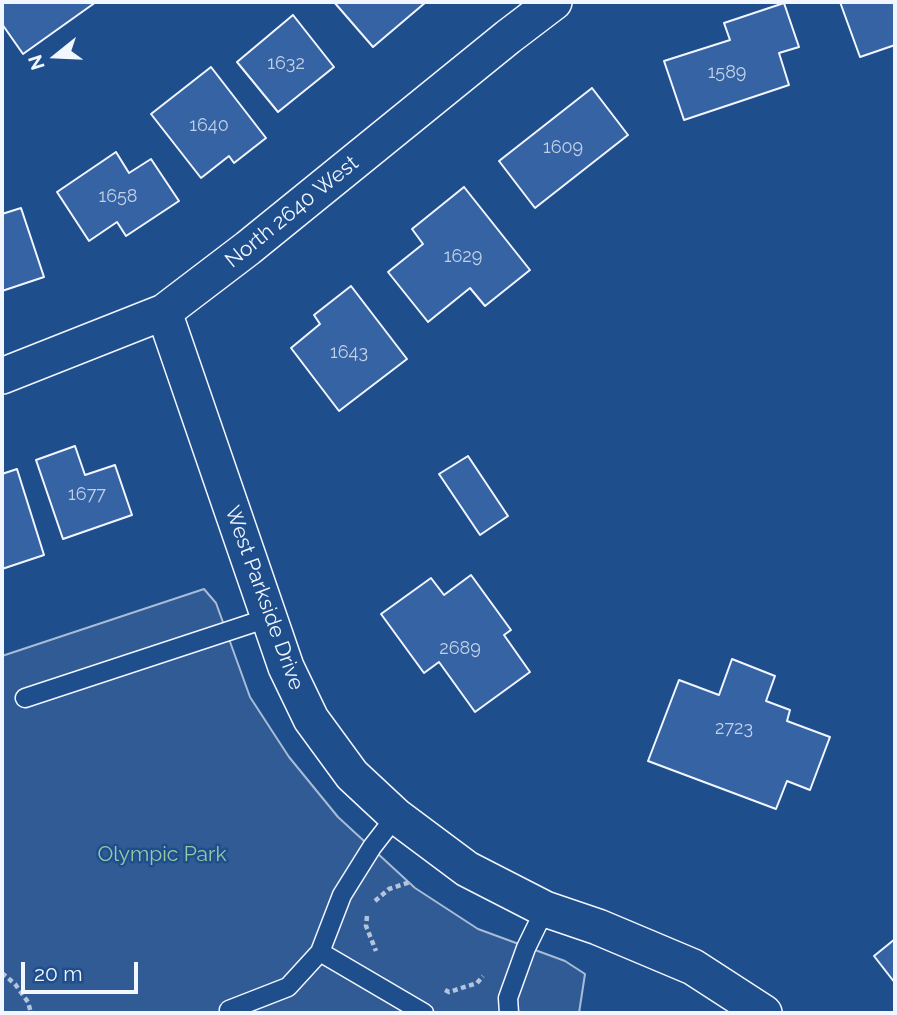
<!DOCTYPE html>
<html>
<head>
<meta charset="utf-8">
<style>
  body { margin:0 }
  #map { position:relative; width:897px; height:1015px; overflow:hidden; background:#1f4e8c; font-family:Raleway,sans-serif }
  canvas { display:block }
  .frame { position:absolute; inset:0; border:4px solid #f2f6ff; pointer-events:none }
  .north { position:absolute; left:21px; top:21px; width:70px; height:70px; -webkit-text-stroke:5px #1f4e8c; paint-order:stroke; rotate:252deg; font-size:19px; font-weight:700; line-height:28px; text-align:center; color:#f2f6ff }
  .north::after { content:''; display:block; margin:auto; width:24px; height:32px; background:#f2f6ff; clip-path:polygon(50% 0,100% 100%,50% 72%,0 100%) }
  .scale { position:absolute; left:21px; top:962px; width:117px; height:32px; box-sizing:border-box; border:4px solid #f2f6ff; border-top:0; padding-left:9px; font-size:21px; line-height:24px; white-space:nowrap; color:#f2f6ff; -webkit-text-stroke:5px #1f4e8c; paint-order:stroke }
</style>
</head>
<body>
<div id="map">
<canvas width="897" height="1015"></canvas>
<div class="frame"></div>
<div class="north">N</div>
<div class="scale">20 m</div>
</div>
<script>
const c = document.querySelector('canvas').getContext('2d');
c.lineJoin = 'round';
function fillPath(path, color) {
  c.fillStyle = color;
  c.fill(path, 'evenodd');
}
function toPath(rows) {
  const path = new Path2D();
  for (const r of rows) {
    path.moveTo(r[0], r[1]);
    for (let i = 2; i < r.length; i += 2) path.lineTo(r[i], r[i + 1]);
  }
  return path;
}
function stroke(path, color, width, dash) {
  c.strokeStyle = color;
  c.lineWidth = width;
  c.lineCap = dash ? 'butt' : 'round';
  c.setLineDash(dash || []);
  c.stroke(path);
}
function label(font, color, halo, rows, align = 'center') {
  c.font = font + ' Raleway,sans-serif';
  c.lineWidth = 5;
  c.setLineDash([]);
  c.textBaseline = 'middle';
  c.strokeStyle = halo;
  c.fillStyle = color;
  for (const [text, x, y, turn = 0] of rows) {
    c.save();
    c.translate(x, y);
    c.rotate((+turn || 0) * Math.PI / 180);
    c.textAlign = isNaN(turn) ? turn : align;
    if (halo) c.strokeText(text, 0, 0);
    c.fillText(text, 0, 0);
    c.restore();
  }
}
const green = toPath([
  [204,589,216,603,250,697,289,757,338,817,415,888,478,929,565,961,585,974,579,1013,2,1013,2,656,204,589]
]);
const building = toPath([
  [2,2,96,2,23,54,2,24,2,2],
  [334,2,426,2,373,47,334,2],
  [840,2,895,2,895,45,860,57,840,2],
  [784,3,799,47,779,53,789,85,684,120,664,61,730,40,724,23,784,3],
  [293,15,334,67,278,112,237,62,293,15],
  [211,67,266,138,234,163,229,156,201,178,151,114,211,67],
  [592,88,628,135,535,208,499,161,592,88],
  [116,152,129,173,151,159,179,201,126,236,117,222,89,241,57,192,116,152],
  [464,187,530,270,485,306,470,288,428,322,388,272,423,244,412,229,464,187],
  [21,208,44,277,2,291,2,214,21,208],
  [351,286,407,359,339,411,291,348,320,324,314,315,351,286],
  [75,446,85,475,115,465,132,515,63,539,36,460,75,446],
  [468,456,508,516,480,535,439,474,468,456],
  [17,469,44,555,2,569,2,474,17,469],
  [471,575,511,630,504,635,530,672,475,712,439,662,424,673,381,614,431,578,444,595,471,575],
  [732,659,775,676,766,701,790,710,787,721,830,737,810,790,787,781,776,809,648,761,679,680,719,695,732,659],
  [895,939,895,983,874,956,895,939]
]);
const path = toPath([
  [375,901,389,889,410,882],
  [367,916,366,926,376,951],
  [2,973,15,984,28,1002,31,1013],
  [445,990,449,992,477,983,483,976]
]);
const lane = toPath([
  [25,698,268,618],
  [320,952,424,1013],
  [229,1010,288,987,320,952,342,895,372,847,396,816],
  [509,1013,508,998,526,948,545,909]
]);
const street = toPath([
  [164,312,286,667,311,719,352,775,396,816,467,869,545,909,598,927,693,967,764,1013],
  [2,376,164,312,248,248,508,37,554,2]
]);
const numberNames = [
  ["1632",286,64],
  ["1589",727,73],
  ["1640",209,126],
  ["1609",563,148],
  ["1658",118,197],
  ["1629",463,257],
  ["1643",349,353],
  ["1677",87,495],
  ["2689",460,649],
  ["2723",734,729]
];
const streetNames = [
  ["North 2640 West",292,212,-39],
  ["West Parkside Drive",264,598,70]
];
const parkNames = [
  ["Olympic Park",162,855]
];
fillPath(green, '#305b95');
stroke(green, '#a8bbd7', 2);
fillPath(building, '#3563a3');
stroke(building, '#f2f6ff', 2);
stroke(lane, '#f2f6ff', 21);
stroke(street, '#f2f6ff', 38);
stroke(path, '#b3c4dc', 4.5, [5, 3.5]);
stroke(lane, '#1f4e8c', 18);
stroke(street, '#1f4e8c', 35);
label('18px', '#c3d1e8', null, numberNames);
label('21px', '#f2f6ff', '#1f4e8c', streetNames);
label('21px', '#97c8a6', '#1f4e8c', parkNames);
</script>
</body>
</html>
